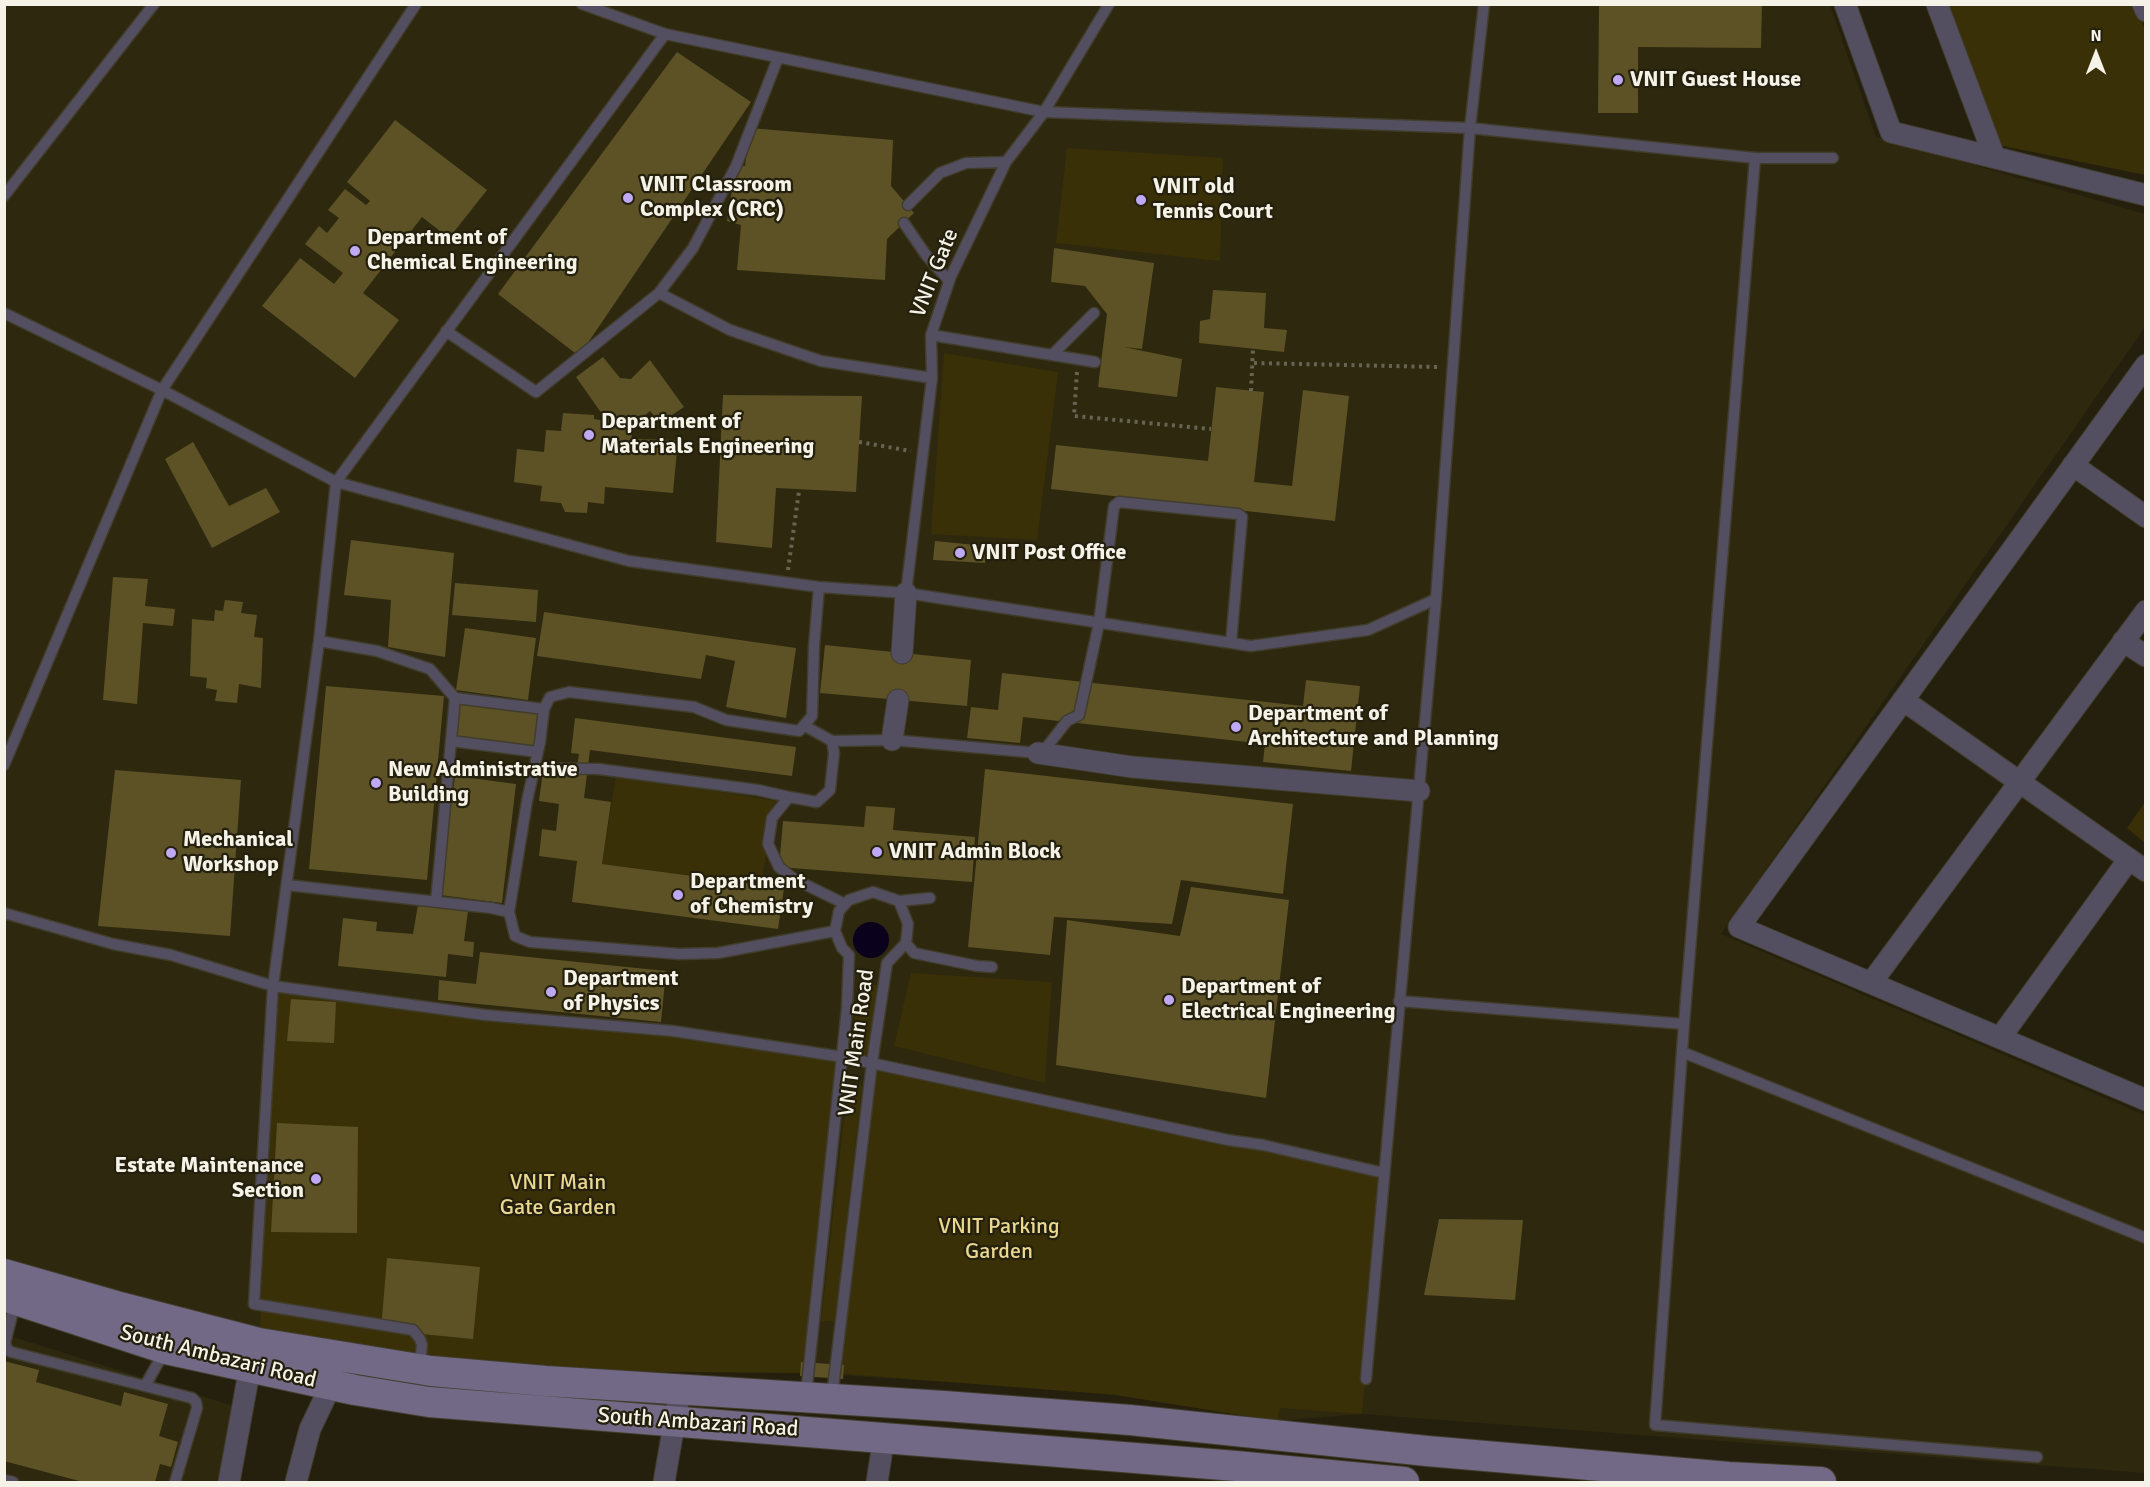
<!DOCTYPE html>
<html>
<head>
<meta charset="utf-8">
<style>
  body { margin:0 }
  #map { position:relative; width:2150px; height:1487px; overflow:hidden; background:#24200d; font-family:Signika,sans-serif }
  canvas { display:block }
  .frame { position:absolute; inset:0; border:6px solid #f5f2e7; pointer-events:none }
  .north { position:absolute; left:2066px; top:24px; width:60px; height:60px; -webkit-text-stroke:4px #24200d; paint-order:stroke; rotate:0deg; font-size:16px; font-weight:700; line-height:24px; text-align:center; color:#f5f2e7 }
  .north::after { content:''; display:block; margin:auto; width:21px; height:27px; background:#f5f2e7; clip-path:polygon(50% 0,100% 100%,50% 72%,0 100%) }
</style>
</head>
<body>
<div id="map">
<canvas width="2150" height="1487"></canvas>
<div class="frame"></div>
<div class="north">N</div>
</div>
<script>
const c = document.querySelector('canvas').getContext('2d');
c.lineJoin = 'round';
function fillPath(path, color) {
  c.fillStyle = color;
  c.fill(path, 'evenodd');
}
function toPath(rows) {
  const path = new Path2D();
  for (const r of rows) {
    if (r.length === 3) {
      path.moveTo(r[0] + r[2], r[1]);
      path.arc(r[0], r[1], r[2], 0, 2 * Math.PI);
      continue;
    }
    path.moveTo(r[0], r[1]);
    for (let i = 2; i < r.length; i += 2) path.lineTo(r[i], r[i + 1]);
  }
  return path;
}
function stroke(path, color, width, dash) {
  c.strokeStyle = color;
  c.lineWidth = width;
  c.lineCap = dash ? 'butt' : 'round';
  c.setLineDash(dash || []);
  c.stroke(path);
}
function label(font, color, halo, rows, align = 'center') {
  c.font = font + ' Signika,sans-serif';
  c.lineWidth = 4.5;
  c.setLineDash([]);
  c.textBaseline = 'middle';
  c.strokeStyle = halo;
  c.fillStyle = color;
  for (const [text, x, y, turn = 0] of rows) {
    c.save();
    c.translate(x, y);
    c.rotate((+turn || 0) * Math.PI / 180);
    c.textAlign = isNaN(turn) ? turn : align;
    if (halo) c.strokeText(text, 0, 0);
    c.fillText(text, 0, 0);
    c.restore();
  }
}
const built = toPath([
  [4,5,1830,5,1876,137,2145,214,2145,327,1721,934,2145,1115,2145,1473,1362,1414,1277,1421,1097,1392,808,1373,551,1371,260,1334,5,1257],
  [4,1334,249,1411,230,1482,5,1482]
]);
const green = toPath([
  [1945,5,2136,5,2145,29,2145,175,1998,145],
  [1067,148,1223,158,1220,261,1056,243],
  [944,353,1058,372,1037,540,931,534],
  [616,775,776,801,761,884,602,864],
  [2145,802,2145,843,2127,828],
  [911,973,1052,982,1045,1083,894,1046],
  [859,984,878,985,870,1051,867,1058,858,1057,851,1053],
  [273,986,585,1022,843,1057,808,1373,551,1371,260,1334],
  [872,1063,1384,1173,1362,1414,1280,1408,1277,1421,1116,1395,835,1373],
  [848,1084,862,1086,835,1321,821,1321]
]);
const water = toPath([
  [871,940,18]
]);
const building = toPath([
  [1762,4,1761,48,1638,47,1638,113,1598,113,1599,5],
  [677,52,751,102,579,356,498,294],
  [395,120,487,190,449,238,422,217,363,293,399,320,355,378,262,306,300,258,334,284,343,273,305,244,319,226,327,233,339,218,328,210,345,189,366,205,370,201,347,182],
  [750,128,893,140,891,186,914,213,887,239,885,280,737,270,741,225,727,221,736,166,745,166],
  [1054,248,1154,263,1142,349,1124,347,1182,359,1177,397,1098,387,1107,314,1085,286,1051,282],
  [1213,290,1266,293,1264,328,1287,330,1284,352,1199,343,1200,321,1210,319],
  [603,357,620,378,631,379,650,360,684,407,660,423,650,411,631,427,632,439,678,440,673,493,605,487,604,504,588,502,587,513,565,512,561,503,540,501,542,486,514,482,517,449,544,452,546,430,561,431,563,413,594,415,594,419,607,421,576,377],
  [1216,387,1264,392,1254,482,1292,486,1303,390,1349,396,1335,521,1051,489,1056,445,1208,461],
  [723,395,862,396,856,492,776,488,772,548,716,542],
  [193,442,229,506,266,488,280,512,212,548,165,459],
  [351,540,454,553,445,657,388,647,391,600,344,595],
  [935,541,986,546,985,563,933,560],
  [113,577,148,579,145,606,175,609,173,626,143,623,137,704,103,700],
  [455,583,538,590,536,622,452,615],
  [225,600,243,602,241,613,257,615,254,637,263,638,261,688,239,684,237,703,215,701,217,690,206,688,207,678,190,676,192,619,214,621,215,610,223,611],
  [544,612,796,648,786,718,726,707,735,661,706,655,701,679,537,656],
  [465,628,536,638,528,700,456,690],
  [825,645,971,660,967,706,820,693],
  [1002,673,1303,706,1306,680,1360,686,1351,771,1263,762,1265,744,1023,717,1020,743,967,738,971,707,998,710],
  [326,686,444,696,427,880,309,869],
  [457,701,538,710,534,747,452,738],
  [575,718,796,747,792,776,590,750,584,798,611,802,602,864,784,888,778,929,572,902,577,861,539,856,542,829,556,831,559,804,539,801,543,771,576,776,579,754,571,753],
  [985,769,1293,804,1283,894,1181,880,1172,924,1054,917,1050,955,968,947],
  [115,770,241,780,230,936,98,926],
  [455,776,516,784,502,903,440,895],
  [866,806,895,808,893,830,975,837,972,882,779,867,783,821,864,827],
  [1191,887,1289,900,1266,1098,1056,1065,1067,920,1180,936],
  [418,905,468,911,464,941,474,942,473,957,448,954,446,977,338,966,343,918,377,922,376,931,413,934],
  [480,952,666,971,661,1022,438,1000,439,980,476,984],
  [291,999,336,1002,334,1043,287,1041],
  [277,1123,358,1127,357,1233,271,1232],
  [1439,1219,1523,1220,1515,1300,1424,1295],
  [387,1258,480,1267,473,1339,381,1330],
  [4,1361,39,1370,36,1382,121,1406,124,1392,168,1404,159,1436,178,1442,171,1467,160,1464,155,1482,83,1482,4,1461],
  [801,1362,844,1365,843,1379,800,1376]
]);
const path = toPath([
  [1254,363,1439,367],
  [1077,372,1074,416,1211,429],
  [1251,391,1253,349],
  [859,442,911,451],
  [788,570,799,491]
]);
const lane = toPath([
  [582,4,665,34,1044,112,1470,128,1755,158,1833,158],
  [1755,158,1684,1024,1655,1425,2037,1457],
  [4,196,154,4],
  [908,205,940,173,966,163,1006,162],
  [904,223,926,255,949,281],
  [659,293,730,330,821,361,932,378],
  [4,313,162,390,336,482,629,561,819,587,906,593,1251,646,1368,630,1436,599],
  [446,331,536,392,659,293,693,248,736,166,778,58],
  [931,335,1052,355,1094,313],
  [1052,355,1095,362],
  [906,593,932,378,931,335,951,276,1006,162,1044,112,1109,4],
  [319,641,377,651,430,669,455,698,436,902],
  [455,698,544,709],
  [805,726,832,741,834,753,830,790,817,802,789,797,772,818,768,844,779,867,794,879,845,904],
  [451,741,538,752],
  [832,741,892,740,1038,753,1046,748,1067,721,1079,715,1099,623,1114,506,1119,502,1238,514,1242,517,1231,643],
  [4,765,162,390,416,4],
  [534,768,599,769,758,790,789,797],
  [287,885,491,908,509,912,515,936,530,942,679,954,718,953,835,931],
  [899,901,930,898],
  [509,912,527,801,540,742,544,709,550,697,569,692,694,707,726,720,799,731,812,716,814,646,819,587],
  [4,913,113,944,171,955,273,986,485,1015,673,1031,843,1057,1228,1140,1263,1145,1384,1173],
  [906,943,914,953,977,966,992,967],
  [1399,1001,1684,1024],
  [1682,1052,2146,1238],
  [15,1303,5,1343,7,1349,11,1352,192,1398,196,1402,197,1408,175,1482],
  [420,1366,422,1345,420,1339,413,1330,254,1304,273,986,319,641,336,482,665,34],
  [1366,1379,1436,599,1470,128,1484,4],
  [145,1386,164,1352],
  [806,1395,847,1008,849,955,842,948,835,931,839,911,849,900,873,892,899,901,908,924,906,943,887,963,872,1063,832,1396],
  [4,1480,13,1482]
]);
const street = toPath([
  [1845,4,1891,132,2146,195],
  [1937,4,1994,156],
  [2143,4,2146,11],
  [2146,365,1739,927,2146,1100],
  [2073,465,2146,517],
  [2123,641,2146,656],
  [902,653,906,593],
  [1903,700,2146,871],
  [892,740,898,700],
  [1038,753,1132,767,1419,791],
  [1871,983,2146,611],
  [2000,1038,2129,859],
  [229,1482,250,1367],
  [296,1482,310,1429,331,1385],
  [664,1482,680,1390],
  [877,1482,884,1437]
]);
const secondary = toPath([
  [4,1274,116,1306,259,1343,431,1371,546,1381,944,1406,1130,1420,1427,1451,1729,1477,1821,1482],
  [4,1296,166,1349,355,1390,429,1402,1236,1466,1404,1482]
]);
const markers = [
  [1618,80,6,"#bfa9f4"],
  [628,198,6,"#bfa9f4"],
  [1141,200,6,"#bfa9f4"],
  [355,251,6,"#bfa9f4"],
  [589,435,6,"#bfa9f4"],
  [960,553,6,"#bfa9f4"],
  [1236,727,6,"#bfa9f4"],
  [376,783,6,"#bfa9f4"],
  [877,852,6,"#bfa9f4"],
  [171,853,6,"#bfa9f4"],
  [678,895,6,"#bfa9f4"],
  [551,992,6,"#bfa9f4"],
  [1169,1000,6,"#bfa9f4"],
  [316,1179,6,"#bfa9f4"]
];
const poiNames = [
  ["VNIT Guest House",1630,80],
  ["VNIT Classroom",640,185],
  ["Complex (CRC)",640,210],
  ["VNIT old",1153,187],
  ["Tennis Court",1153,212],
  ["Department of",367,238],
  ["Chemical Engineering",367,263],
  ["Department of",601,422],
  ["Materials Engineering",601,447],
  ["VNIT Post Office",972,553],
  ["Department of",1248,714],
  ["Architecture and Planning",1248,739],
  ["New Administrative",388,770],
  ["Building",388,795],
  ["Mechanical",183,840],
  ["Workshop",183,865],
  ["VNIT Admin Block",889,852],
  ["Department",690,882],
  ["of Chemistry",690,907],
  ["Department",563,979],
  ["of Physics",563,1004],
  ["Department of",1181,987],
  ["Electrical Engineering",1181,1012],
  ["Estate Maintenance",304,1166,"right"],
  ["Section",304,1191,"right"]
];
const streetNames = [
  ["VNIT Gate",935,273,-68],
  ["VNIT Main Road",857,1043,-82],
  ["South Ambazari Road",218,1357,14],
  ["South Ambazari Road",698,1423,4]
];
const parkNames = [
  ["VNIT Main",558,1183],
  ["Gate Garden",558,1208],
  ["VNIT Parking",999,1227],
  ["Garden",999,1252]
];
fillPath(built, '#2e280e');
fillPath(green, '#393008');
fillPath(water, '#0a011c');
fillPath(building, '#5c5226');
stroke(lane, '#413d2c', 13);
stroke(street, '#413d2c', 23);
stroke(secondary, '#413d2c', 32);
stroke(path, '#686454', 4, [3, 4.5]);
stroke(lane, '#544f60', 10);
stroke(street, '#544f60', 21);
stroke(secondary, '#716985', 30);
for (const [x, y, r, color] of markers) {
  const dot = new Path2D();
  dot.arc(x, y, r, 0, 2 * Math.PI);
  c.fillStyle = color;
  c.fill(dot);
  stroke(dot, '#24200d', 2);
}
label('bold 22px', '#f5f2e7', '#24200d', poiNames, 'left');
label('22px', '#f5f2e7', '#24200d', streetNames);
label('22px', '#ead890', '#24200d', parkNames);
</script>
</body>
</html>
